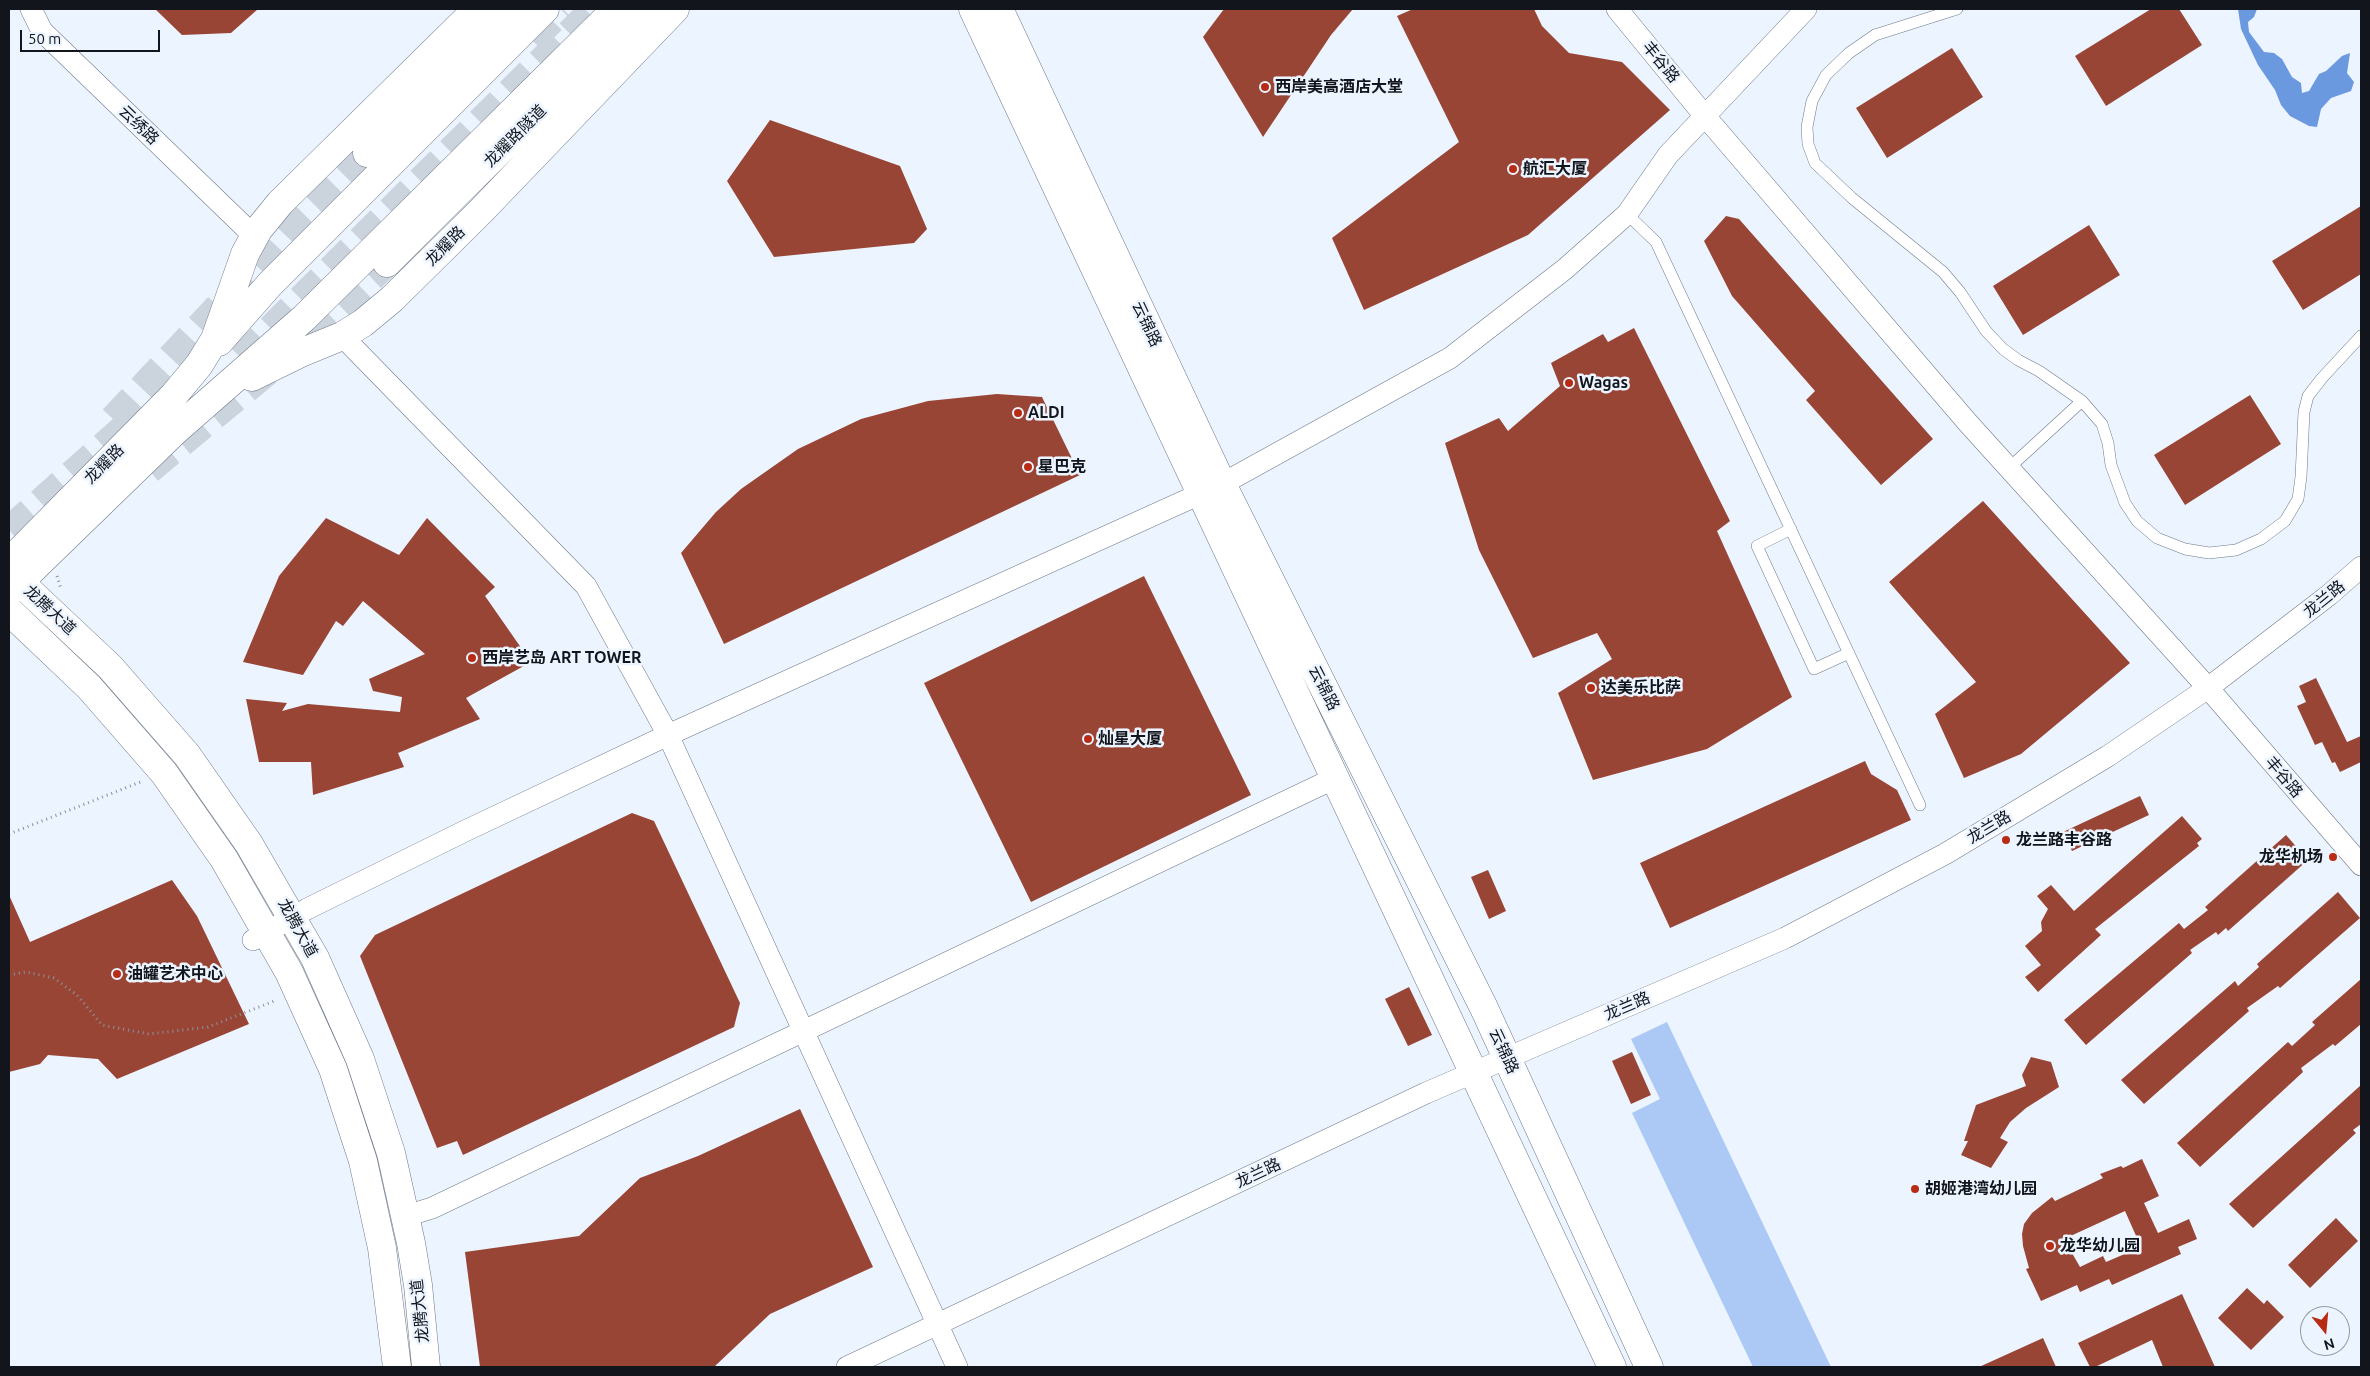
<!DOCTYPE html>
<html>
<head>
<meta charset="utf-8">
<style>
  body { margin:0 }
  #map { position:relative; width:2370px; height:1376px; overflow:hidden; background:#ecf4ff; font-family:Ubuntu,sans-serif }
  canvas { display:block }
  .frame { position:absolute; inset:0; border:10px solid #12161c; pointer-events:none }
  .north { position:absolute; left:2300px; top:1306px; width:50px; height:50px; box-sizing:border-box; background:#ecf4ff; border:1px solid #959ba4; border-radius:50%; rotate:163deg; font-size:14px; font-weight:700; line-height:20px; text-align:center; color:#12161c }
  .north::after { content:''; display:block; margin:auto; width:18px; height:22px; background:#b82c13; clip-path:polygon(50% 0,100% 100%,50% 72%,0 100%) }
  .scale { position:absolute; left:20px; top:30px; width:140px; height:22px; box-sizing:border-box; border:2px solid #12161c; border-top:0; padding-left:6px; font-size:15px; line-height:18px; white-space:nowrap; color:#12161c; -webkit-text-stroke:4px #ecf4ff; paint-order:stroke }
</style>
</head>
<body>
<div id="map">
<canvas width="2370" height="1376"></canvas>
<div class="frame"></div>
<div class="north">N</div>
<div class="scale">50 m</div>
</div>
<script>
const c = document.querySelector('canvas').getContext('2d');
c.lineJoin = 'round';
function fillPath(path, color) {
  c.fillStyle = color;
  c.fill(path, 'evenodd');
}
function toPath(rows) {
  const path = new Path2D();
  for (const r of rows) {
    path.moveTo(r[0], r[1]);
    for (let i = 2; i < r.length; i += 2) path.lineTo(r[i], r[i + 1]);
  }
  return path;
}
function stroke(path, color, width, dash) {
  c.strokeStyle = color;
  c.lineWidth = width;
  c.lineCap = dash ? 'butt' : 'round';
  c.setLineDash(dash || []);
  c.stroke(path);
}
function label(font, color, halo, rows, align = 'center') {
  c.font = font + ' Ubuntu,"Noto Sans SC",sans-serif';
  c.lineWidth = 5;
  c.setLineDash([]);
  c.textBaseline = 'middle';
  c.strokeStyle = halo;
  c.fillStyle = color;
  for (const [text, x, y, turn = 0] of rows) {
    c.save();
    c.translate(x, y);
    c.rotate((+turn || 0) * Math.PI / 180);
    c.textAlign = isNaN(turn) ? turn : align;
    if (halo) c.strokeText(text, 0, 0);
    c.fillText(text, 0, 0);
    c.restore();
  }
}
const green = toPath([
  [1667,1022,1831,1367,1753,1367,1632,1113,1660,1099,1631,1039]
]);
const water = toPath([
  [2238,9,2257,9,2254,17,2248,22,2249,32,2264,52,2274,53,2282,59,2292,77,2301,83,2302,93,2309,91,2319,74,2326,71,2342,56,2350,53,2347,73,2354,82,2351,91,2331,98,2321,109,2317,127,2309,126,2290,116,2281,105,2275,90,2258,65,2241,29]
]);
const building = toPath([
  [155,9,258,9,231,33,182,35],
  [1224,9,1353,9,1331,35,1263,137,1203,37],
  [1413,9,1534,9,1542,26,1569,53,1622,62,1670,110,1528,235,1364,310,1332,238,1459,142,1397,16],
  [2151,9,2179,9,2202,45,2106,106,2075,56],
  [1952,48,1983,97,1887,158,1856,108],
  [770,120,900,166,927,229,914,243,774,257,727,181],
  [2361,206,2361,274,2303,310,2272,261],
  [1726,216,1739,219,1933,439,1881,485,1806,400,1815,391,1732,296,1704,241],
  [2089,225,2120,275,2023,335,1993,286],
  [1634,328,1730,521,1717,531,1792,697,1707,749,1593,780,1558,693,1612,659,1597,633,1533,658,1479,550,1445,443,1499,418,1508,431,1560,386,1551,363,1603,334,1608,342],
  [997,394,1042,397,1080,475,724,644,681,553,716,512,741,489,798,449,861,419,928,401],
  [2250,395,2281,444,2185,505,2154,455],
  [1983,501,2130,663,2021,754,1964,778,1935,714,1976,682,1889,582],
  [326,518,399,555,427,518,495,587,485,596,531,662,466,698,480,719,398,753,404,767,313,795,311,762,259,762,246,699,287,703,282,711,308,704,400,712,402,697,373,691,369,679,425,654,363,601,343,626,336,621,303,675,243,662,279,576],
  [1144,576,1251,795,1031,902,924,683],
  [2316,678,2347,742,2361,736,2361,762,2340,772,2335,762,2332,763,2322,742,2315,745,2297,706,2306,702,2299,686],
  [1865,761,1871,774,1897,790,1911,820,1670,928,1640,863],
  [2140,796,2149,815,2072,851,2063,832],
  [632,813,654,821,740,1003,734,1027,463,1155,457,1141,437,1148,360,956,375,935],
  [2182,816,2202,839,2197,843,2199,846,2095,929,2101,935,2038,992,2025,977,2041,965,2025,946,2042,931,2041,922,2048,909,2037,896,2051,885,2074,911],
  [2286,835,2308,860,2228,931,2226,928,2218,935,2216,932,2190,950,2192,953,2086,1045,2064,1020,2179,923,2184,929,2208,910,2205,907],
  [1488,870,1506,911,1489,919,1471,877],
  [172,880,197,916,249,1024,117,1079,98,1059,48,1055,40,1064,9,1072,9,895,30,942],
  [2338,892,2360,918,2280,988,2278,986,2247,1008,2249,1011,2144,1104,2121,1080,2235,981,2238,986,2259,967,2257,964],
  [2361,979,2361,1024,2335,1046,2333,1044,2301,1068,2303,1072,2200,1167,2177,1143,2288,1042,2292,1046,2315,1025,2312,1022],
  [1409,987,1432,1035,1408,1046,1385,999],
  [1632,1052,1651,1095,1631,1104,1612,1061],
  [2031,1057,2051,1062,2059,1087,2026,1108,2010,1122,2000,1138,2008,1142,1991,1168,1961,1155,1968,1141,1964,1141,1976,1105,2026,1086,2022,1075],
  [2361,1085,2361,1124,2353,1130,2356,1133,2253,1228,2229,1204],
  [800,1109,873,1267,770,1314,714,1367,480,1367,465,1252,579,1236,640,1178,698,1156],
  [2142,1159,2159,1196,2144,1203,2158,1233,2189,1219,2197,1239,2178,1247,2181,1254,2112,1285,2109,1279,2080,1292,2077,1285,2041,1301,2026,1269,2029,1268,2023,1246,2022,1234,2024,1224,2032,1213,2052,1197,2055,1201,2103,1178,2100,1174,2121,1166,2123,1168],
  [2125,1211,2141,1247,2106,1262,2103,1256,2080,1267,2064,1239],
  [2336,1218,2358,1241,2310,1288,2288,1265],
  [2247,1288,2264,1304,2267,1300,2284,1317,2251,1350,2218,1318],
  [2182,1294,2215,1367,2163,1367,2152,1340,2095,1367,2090,1367,2078,1343],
  [2043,1338,2056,1367,1979,1367]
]);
const secondaryTunnel = toPath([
  [532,40,563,9],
  [241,358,594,9],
  [113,419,294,226,367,153],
  [149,470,309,337,387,263],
  [9,530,143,411]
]);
const path = toPath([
  [57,576,61,589],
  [9,834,143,781],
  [9,975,26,972,54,978,77,995,102,1025,149,1034,208,1027,277,1000]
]);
const lane = toPath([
  [1957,9,1875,35,1849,53,1826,75,1812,101,1807,127,1808,144,1815,163,1852,198,1943,272,1960,292,1986,331,2003,349,2018,360,2039,371,2082,401,2102,424,2108,443,2111,465,2125,503,2137,521,2157,538,2185,549,2209,553,2236,550,2261,539,2285,521,2298,499,2301,477,2304,412,2308,396,2322,378,2361,336],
  [1627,214,1656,242,1920,805],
  [2009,468,2082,401],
  [1791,529,1757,546,1814,669,1849,653]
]);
const street = toPath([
  [31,9,42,31,255,237],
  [1617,9,1704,115,1968,423,2208,688,2361,865],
  [342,336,586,586,668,735,957,1367],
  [253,940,307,909,467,830,668,735,1222,484,1450,358,1565,269,1627,214,1668,155,1806,9],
  [406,1216,432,1208,1335,778],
  [847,1367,1426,1093,1785,938,1945,854,2108,756,2208,688,2329,595,2361,567]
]);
const secondary = toPath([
  [973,9,1612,1367],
  [999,9,1222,484,1484,1008,1649,1367],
  [367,153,510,9],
  [387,263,642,9],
  [219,342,270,284,545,9],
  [252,377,303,352,342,336,363,323,392,299,481,211,675,9],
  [9,562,174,395,199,365,215,339,245,254,258,230,280,203,477,9],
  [9,572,110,667,187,755,249,844,315,958,360,1059,391,1153,411,1243,418,1285,426,1367],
  [9,592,175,431,304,318,616,9],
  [9,611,89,687,164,773,224,859,289,972,333,1069,363,1161,382,1248,397,1367]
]);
const markers = [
  [1265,87,5,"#b82c13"],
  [1513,169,5,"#b82c13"],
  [1569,383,5,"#b82c13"],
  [1018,413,5,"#b82c13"],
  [1028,467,5,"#b82c13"],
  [472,658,5,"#b82c13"],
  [1591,688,5,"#b82c13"],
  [1088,739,5,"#b82c13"],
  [2006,840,5,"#b82c13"],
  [2333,857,5,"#b82c13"],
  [117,974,5,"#b82c13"],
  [1915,1189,5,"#b82c13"],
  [2050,1246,5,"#b82c13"]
];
const streetNames = [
  ["丰谷路",1661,62,51],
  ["云绣路",139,125,44],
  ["龙耀路隧道",515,136,-45],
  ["龙耀路",445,246,-45],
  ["云锦路",1147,324,65],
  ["龙耀路",104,464,-45],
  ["龙兰路",2324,599,-39],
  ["龙腾大道",50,610,43],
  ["云锦路",1324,688,63],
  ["丰谷路",2284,777,50],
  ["龙兰路",1989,827,-31],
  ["龙腾大道",298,928,61],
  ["龙兰路",1627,1006,-23],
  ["云锦路",1504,1051,65],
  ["龙兰路",1258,1173,-25],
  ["龙腾大道",420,1311,-96]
];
const poiNames = [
  ["西岸美高酒店大堂",1275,87],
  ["航汇大厦",1523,169],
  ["Wagas",1579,383],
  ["ALDI",1028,413],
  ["星巴克",1038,467],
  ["西岸艺岛 ART TOWER",482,658],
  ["达美乐比萨",1601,688],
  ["灿星大厦",1098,739],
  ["龙兰路丰谷路",2016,840],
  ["龙华机场",2323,857,"right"],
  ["油罐艺术中心",127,974],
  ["胡姬港湾幼儿园",1925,1189],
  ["龙华幼儿园",2060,1246]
];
fillPath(green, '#acc9f5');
fillPath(water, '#6b99df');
fillPath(building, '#994535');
stroke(secondaryTunnel, '#cbd3dd', 28, [28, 14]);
stroke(lane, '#6e7989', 12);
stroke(street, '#6e7989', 22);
stroke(secondary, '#6e7989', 29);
stroke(path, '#8c929b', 3, [1, 4]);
stroke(lane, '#fff', 11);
stroke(street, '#fff', 21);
stroke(secondary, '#fff', 28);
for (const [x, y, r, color] of markers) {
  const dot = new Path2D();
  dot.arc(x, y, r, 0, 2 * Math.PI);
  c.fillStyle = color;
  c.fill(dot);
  stroke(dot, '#ecf4ff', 2);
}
label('16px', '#12161c', '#ecf4ff', streetNames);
label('bold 16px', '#12161c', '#ecf4ff', poiNames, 'left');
</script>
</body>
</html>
